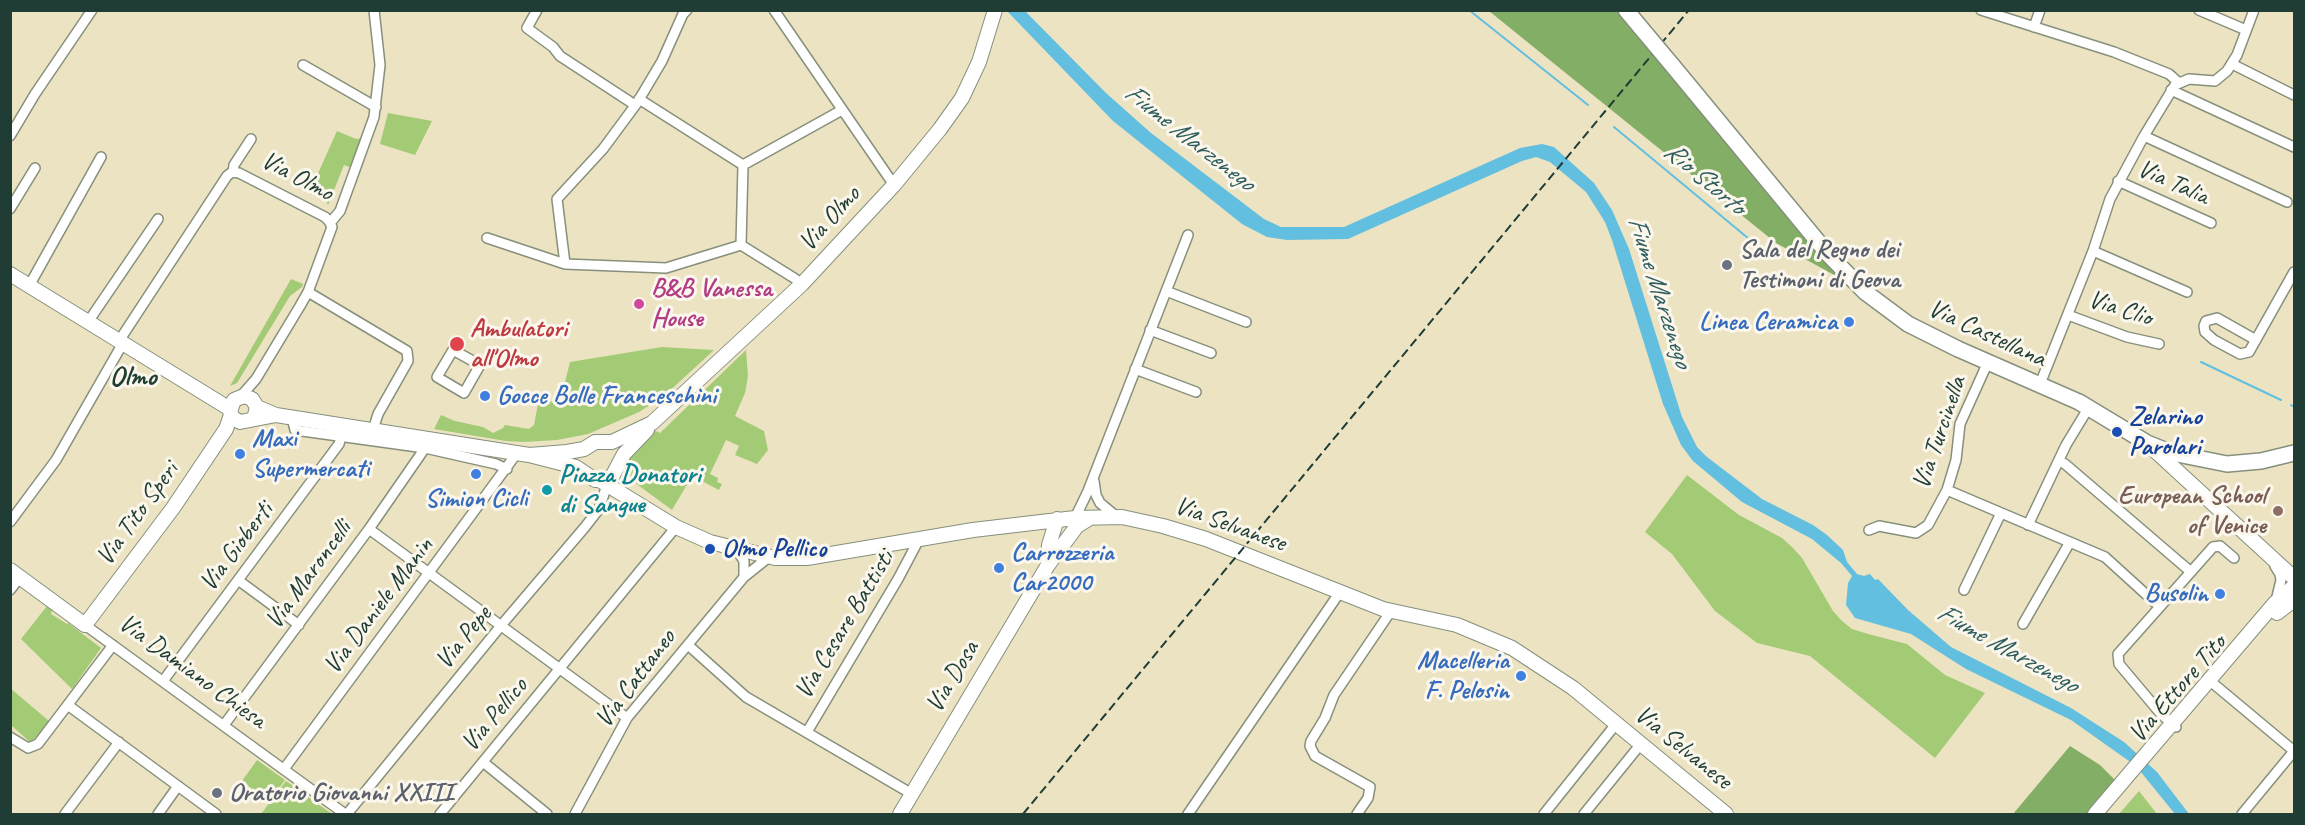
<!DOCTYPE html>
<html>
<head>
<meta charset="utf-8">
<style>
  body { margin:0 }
  #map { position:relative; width:2305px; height:825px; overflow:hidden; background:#ece3c3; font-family:Caveat,sans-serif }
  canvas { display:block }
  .frame { position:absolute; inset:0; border:12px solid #1f3d34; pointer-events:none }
</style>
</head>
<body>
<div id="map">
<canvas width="2305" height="825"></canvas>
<div class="frame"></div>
</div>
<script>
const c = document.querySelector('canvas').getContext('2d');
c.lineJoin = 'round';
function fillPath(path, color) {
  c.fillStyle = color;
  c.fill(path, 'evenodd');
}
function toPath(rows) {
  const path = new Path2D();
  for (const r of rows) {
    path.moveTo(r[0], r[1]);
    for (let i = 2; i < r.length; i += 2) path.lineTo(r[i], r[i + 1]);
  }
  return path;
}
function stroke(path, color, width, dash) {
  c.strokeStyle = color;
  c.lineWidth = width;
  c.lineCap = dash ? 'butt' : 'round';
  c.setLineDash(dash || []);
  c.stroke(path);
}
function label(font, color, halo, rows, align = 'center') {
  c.font = font + ' Caveat,sans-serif';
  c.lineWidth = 6;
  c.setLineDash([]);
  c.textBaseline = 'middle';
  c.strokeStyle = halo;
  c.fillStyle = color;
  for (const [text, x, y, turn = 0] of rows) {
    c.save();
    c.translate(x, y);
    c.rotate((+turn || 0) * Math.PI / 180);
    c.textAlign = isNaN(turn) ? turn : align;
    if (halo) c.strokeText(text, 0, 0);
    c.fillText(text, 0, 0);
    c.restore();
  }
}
const green = toPath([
  [388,113,432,121,415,155,380,144],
  [337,131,356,139,363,138,352,168,344,165,328,205,326,200,316,194,312,187],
  [291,279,303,284,302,287,290,296,237,383,230,386],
  [662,347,714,350,664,396,639,412,588,434,557,440,524,442,506,441,434,429,441,415,455,421,483,427,493,433,503,428,505,425,529,429,534,425,538,404,540,401,560,402,570,362],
  [746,350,748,376,745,393,735,416,764,431,768,450,757,464,735,455,739,446,726,440,710,474,718,478,717,482,722,484,719,490,692,476,672,510,623,474,621,469,642,440,654,430,660,433],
  [1687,475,1739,515,1782,538,1793,548,1802,558,1833,611,1842,621,1852,629,1868,634,1907,644,1945,675,1985,693,1935,758,1810,656,1757,643,1715,611,1672,554,1645,532],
  [47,606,52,610,51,614,67,624,68,623,101,648,72,689,21,639],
  [10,688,49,721,31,743,11,725],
  [257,760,285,780,269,802,242,781],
  [286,781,332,814,261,814],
  [2139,791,2157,814,2119,814]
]);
const forest = toPath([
  [1489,11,1617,11,1717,131,1845,281,1776,243],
  [2070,746,2100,765,2116,781,2088,814,2013,814]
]);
const water = toPath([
  [1007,11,1025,11,1106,93,1151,133,1264,219,1281,227,1344,227,1520,148,1542,144,1554,147,1594,183,1612,210,1629,249,1682,417,1697,447,1707,457,1762,499,1813,525,1827,535,1843,550,1847,562,1857,574,1864,576,1870,574,1875,580,1878,579,1908,610,1951,647,2071,708,2124,742,2157,772,2189,814,2175,814,2136,766,2071,720,1966,669,1911,634,1855,618,1846,605,1848,583,1852,576,1841,563,1812,539,1742,502,1693,461,1681,445,1663,404,1612,240,1605,222,1586,192,1550,162,1536,157,1522,161,1348,239,1287,240,1267,237,1242,224,1113,121]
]);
const stream = toPath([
  [1469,10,1588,105],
  [1614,127,1772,258],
  [2201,362,2281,400],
  [2291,405,2294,407]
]);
const street = toPath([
  [537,10,527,28,553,47,560,56,635,105],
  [687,10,683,14,662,61,637,103,603,149,557,199,565,264,666,268,741,245,794,278,802,284],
  [774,10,894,185],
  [1981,10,2114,52,2169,74,2178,82],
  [2199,10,2246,30],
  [2034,27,2040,10],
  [2232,64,2294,95],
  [303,65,376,107],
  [2171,90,2294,147],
  [639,99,743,165,741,245],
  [10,136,35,94,92,10],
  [2144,136,2287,202],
  [743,165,842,110],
  [233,172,234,165,251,139],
  [2118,181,2211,223],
  [10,209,35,168],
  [330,223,340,211,374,117,380,65,374,10],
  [487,238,565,264],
  [2093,251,2187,292],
  [29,286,101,157],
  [1166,291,1246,322],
  [308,292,407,351,408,361,378,414,373,430],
  [2068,315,2127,337,2159,344],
  [88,322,158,219],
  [1150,330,1211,353],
  [2256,340,2217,318,2206,321,2204,326,2205,332,2214,340,2240,354,2249,352,2294,272],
  [119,341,227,176,232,172,239,173,325,217,329,221,332,227,308,292,300,306,256,379,241,396],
  [453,350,480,365,464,393,437,377,453,350],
  [1135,369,1196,392],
  [2040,384,2093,251,2110,199,2144,136,2175,85,2189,79,2215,81,2227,71,2237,55,2254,10],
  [292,418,295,430,425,448,496,464,507,469],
  [2059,461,2065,464,2191,572],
  [1094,481,1096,495,1100,503,1117,517],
  [1947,490,2105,557,2160,607],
  [1075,518,1088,491,1188,235],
  [10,522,56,460,123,343],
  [2028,525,2066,445,2089,407],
  [369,529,627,718],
  [1869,530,1879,526,1916,533,1928,525,1947,490,1956,460,1960,424,1988,362],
  [737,550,744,561,744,577],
  [2275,566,2280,574,2281,580,2276,601],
  [238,580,299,625],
  [10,590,20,577],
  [1964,590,2001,513],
  [2023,624,2070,542],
  [85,625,345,814],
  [688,645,746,697,912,794],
  [2209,680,2294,751],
  [163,681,339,444,341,437],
  [69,706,216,814],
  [224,725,369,529,425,448,427,440],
  [2176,727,2161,714,2119,664,2118,654,2213,547,2220,546,2234,558],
  [807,732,898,579,916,545,915,539],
  [10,737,28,748,38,744,113,645],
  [483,762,547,814],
  [284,769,517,453],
  [65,814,119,742],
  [158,814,178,786],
  [347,814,504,622,585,527,599,509,607,485],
  [440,814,676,527],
  [575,814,627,718,744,577,769,557],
  [1188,814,1340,592],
  [1357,814,1368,798,1370,787,1315,756,1310,746,1311,741,1325,718,1334,695,1391,611],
  [1544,814,1616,724],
  [1584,814,1640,745],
  [2242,814,2294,751]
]);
const secondary = toPath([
  [10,274,230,409],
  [257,407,276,415,529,455,576,467,595,480,607,479,613,475,624,454,647,430],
  [254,419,257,407,252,399,244,396,234,400,230,412,233,418,240,422,276,415],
  [2151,447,2294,578],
  [529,455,567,452,584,449,595,442,612,442,652,423,802,284,894,185,940,129,962,98,979,62,995,10],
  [601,481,676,527,710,542,775,558,807,558,973,530,1075,518,1122,517,1163,526,1206,539,1383,609,1457,625,1512,648,1573,688,1726,814],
  [1048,565,1049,545,1057,519],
  [10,570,85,625,173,508,226,429,231,415],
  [2277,613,2294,600],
  [900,814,1048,565,1077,526,1090,518],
  [2095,814,2274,604,2294,586]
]);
const primary = toPath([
  [1626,10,1641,28],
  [1672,65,1829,255,1865,292,1908,324,1958,349,2079,402,2147,443,2172,453,2227,464,2261,461,2294,453]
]);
const rail = toPath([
  [1023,814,1689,10]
]);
const primaryBridge = toPath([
  [1641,28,1672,65]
]);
const markers = [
  [1727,265,6,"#6b7280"],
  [639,304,6,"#d1479c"],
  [1849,322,6,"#3f7fe0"],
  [457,344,8,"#e0444e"],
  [485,396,6,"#3f7fe0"],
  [2117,432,6,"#1a4fb4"],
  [240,454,6,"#3f7fe0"],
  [476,474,6,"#3f7fe0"],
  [547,490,6,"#0f9aa8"],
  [2278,511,6,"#8d6e63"],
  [710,549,6,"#1a4fb4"],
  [999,568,6,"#3f7fe0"],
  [2220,594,6,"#3f7fe0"],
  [1521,676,6,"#3f7fe0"],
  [217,793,6,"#6b7280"]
];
const streetNames = [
  ["Via Olmo",297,177,28],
  ["Via Talia",2173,183,24],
  ["Via Olmo",830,219,-48],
  ["Via Clio",2120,309,18],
  ["Via Castellana",1987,334,25],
  ["Via Turcinella",1940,433,-71],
  ["Via Tito Speri",138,514,-54],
  ["Via Selvanese",1230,525,20],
  ["Via Gioberti",237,547,-53],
  ["Via Maroncelli",309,575,-54],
  ["Via Daniele Manin",379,606,-53],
  ["Via Cesare Battisti",845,625,-59],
  ["Via Pepe",464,638,-51],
  ["Via Damiano Chiesa",192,672,36],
  ["Via Dosa",953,677,-59],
  ["Via Cattaneo",636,679,-53],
  ["Via Ettore Tito",2178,689,-49],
  ["Via Pellico",495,715,-50],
  ["Via Selvanese",1683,748,39]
];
const worshipNames = [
  ["Sala del Regno dei",1739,250],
  ["Testimoni di Geova",1739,280],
  ["Oratorio Giovanni XXIII",229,793]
];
const hotelNames = [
  ["B&B Vanessa",651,289],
  ["House",651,319]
];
const shopNames = [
  ["Linea Ceramica",1837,322],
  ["Gocce Bolle Franceschini",497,396,"left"],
  ["Maxi",252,439,"left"],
  ["Supermercati",252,469,"left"],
  ["Simion Cicli",476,499,"center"],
  ["Carrozzeria",1011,553,"left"],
  ["Car2000",1011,583,"left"],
  ["Busolin",2208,594],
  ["Macelleria",1509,661],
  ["F. Pelosin",1509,691]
];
const healthNames = [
  ["Ambulatori",470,329],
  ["all'Olmo",470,359]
];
const transitNames = [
  ["Zelarino",2129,417],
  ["Parolari",2129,447],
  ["Olmo Pellico",722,549]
];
const cultureNames = [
  ["Piazza Donatori",559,475],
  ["di Sangue",559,505]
];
const educationNames = [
  ["European School",2266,496],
  ["of Venice",2266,526]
];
const waterNames = [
  ["Fiume Marzenego",1189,138,38],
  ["Rio Storto",1704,179,40],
  ["Fiume Marzenego",1659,292,72],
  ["Fiume Marzenego",2007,649,29]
];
const quarterNames = [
  ["Olmo",133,378]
];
fillPath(green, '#a3ca75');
fillPath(forest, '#82ae66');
fillPath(water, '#62bfe0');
stroke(stream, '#62bfe0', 2);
stroke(street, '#86907c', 12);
stroke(secondary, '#86907c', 16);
stroke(primary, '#86907c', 18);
stroke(street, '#fff', 9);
stroke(secondary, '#fff', 14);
stroke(primary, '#fff', 15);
stroke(rail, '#1f3d34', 2, [9, 4.5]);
stroke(primaryBridge, '#86907c', 18, []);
stroke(primaryBridge, '#fff', 15);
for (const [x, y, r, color] of markers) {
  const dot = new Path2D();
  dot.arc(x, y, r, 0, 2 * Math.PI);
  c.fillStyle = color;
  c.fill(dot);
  stroke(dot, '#fbf7ec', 2);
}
label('26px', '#1f3d34', '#fbf7ec', streetNames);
label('bold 26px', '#5b616d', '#fbf7ec', worshipNames, 'left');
label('bold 26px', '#b23c85', '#fbf7ec', hotelNames, 'left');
label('bold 26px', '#366cbe', '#fbf7ec', shopNames, 'right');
label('bold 26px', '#be3a42', '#fbf7ec', healthNames, 'left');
label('bold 26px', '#164399', '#fbf7ec', transitNames, 'left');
label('bold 26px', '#0d838f', '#fbf7ec', cultureNames, 'left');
label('bold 26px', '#785e54', '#fbf7ec', educationNames, 'right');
label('italic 27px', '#305e5f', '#fbf7ec', waterNames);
label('bold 28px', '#1f3d34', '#fbf7ec', quarterNames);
</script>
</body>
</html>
